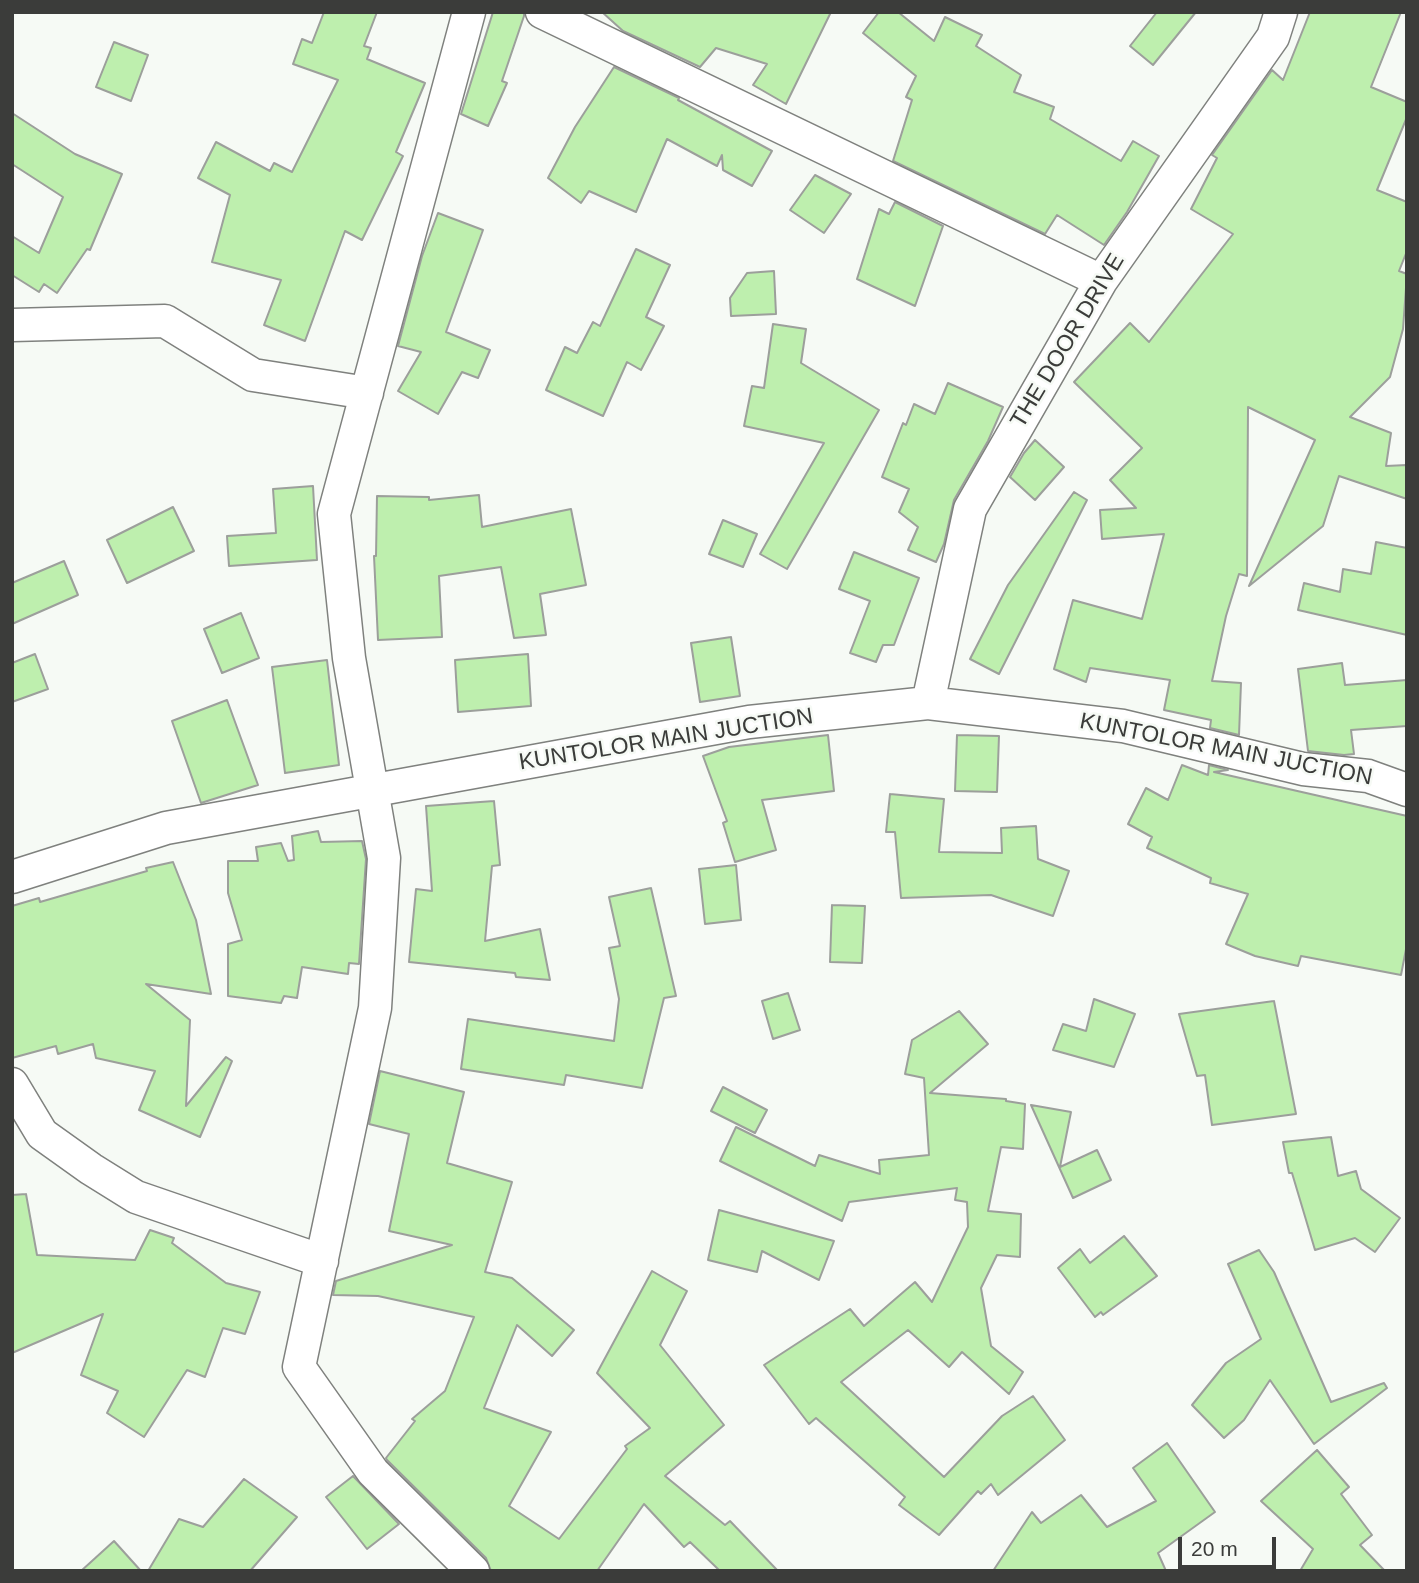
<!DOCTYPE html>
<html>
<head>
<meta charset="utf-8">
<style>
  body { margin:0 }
  #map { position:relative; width:1419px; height:1583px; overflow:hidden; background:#f6faf5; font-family:Helvetica,sans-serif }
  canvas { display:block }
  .frame { position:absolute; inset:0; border:14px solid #3b3c3a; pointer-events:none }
  .scale { position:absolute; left:1178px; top:1537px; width:98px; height:32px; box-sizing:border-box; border:4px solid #3b3c3a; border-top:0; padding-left:9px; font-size:21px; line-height:24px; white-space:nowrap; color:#3b3c3a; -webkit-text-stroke:5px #f6faf5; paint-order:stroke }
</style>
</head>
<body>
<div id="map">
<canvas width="1419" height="1583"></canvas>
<div class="frame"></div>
<div class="scale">20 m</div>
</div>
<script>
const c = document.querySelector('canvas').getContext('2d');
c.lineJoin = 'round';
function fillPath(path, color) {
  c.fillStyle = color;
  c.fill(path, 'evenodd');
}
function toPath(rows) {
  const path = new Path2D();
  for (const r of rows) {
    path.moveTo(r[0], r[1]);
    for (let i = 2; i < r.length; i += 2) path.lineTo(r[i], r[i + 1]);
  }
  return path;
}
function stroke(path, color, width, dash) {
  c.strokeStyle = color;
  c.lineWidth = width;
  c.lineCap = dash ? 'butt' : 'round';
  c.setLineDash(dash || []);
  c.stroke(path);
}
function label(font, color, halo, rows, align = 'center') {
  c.font = font + ' Helvetica,sans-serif';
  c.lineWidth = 5;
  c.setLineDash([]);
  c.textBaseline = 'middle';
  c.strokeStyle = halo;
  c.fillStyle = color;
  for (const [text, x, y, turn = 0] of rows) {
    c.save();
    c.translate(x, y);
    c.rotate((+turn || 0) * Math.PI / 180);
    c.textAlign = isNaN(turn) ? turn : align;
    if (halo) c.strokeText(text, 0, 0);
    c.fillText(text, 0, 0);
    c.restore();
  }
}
const building = toPath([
  [324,12,377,12,364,46,371,48,367,59,425,83,396,152,403,156,362,240,345,231,305,341,264,325,281,280,212,262,230,195,198,178,216,142,270,171,274,163,292,172,338,80,293,64,302,39,312,43,324,12],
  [493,12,524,12,524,16,502,81,507,83,488,126,461,114,493,12],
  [602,12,831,12,786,104,753,85,767,64,716,48,700,67,623,31,602,12],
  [879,12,898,12,934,41,945,17,982,35,976,46,1021,75,1014,92,1054,107,1050,119,1121,161,1133,141,1159,156,1127,212,1104,245,1057,215,1045,234,893,161,912,100,906,97,916,76,863,33,879,12],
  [1157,12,1196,12,1153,65,1130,46,1157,12],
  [1310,12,1401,12,1371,87,1407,102,1407,117,1377,190,1407,202,1407,251,1399,271,1407,274,1403,329,1390,377,1350,417,1391,433,1386,466,1407,465,1407,499,1339,476,1323,526,1249,586,1315,440,1248,407,1247,576,1239,574,1226,616,1212,681,1241,683,1239,735,1210,728,1211,720,1164,710,1170,680,1090,668,1086,682,1054,669,1073,600,1142,619,1164,534,1102,539,1100,510,1136,508,1110,480,1142,448,1074,382,1130,323,1149,342,1233,234,1191,209,1217,158,1212,155,1272,70,1283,80,1310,12],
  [114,42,148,55,131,101,96,87,114,42],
  [614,67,679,98,678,100,772,151,752,186,723,170,722,155,717,166,667,139,636,212,589,191,581,203,548,178,575,127,614,67],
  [12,113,75,154,122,174,90,250,87,249,57,293,44,284,39,292,12,275,12,236,39,253,63,197,12,164,12,113],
  [815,175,851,194,824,233,790,210,815,175],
  [895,202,943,226,915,306,857,279,879,209,889,214,895,202],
  [438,213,483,230,446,332,490,350,478,378,462,372,438,414,398,391,421,352,398,346,422,256,438,213],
  [636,249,670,265,646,317,664,326,641,370,627,362,603,416,546,390,565,347,577,353,593,322,600,326,636,249],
  [774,271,776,314,731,316,730,298,747,273,774,271],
  [773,324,806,329,801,363,879,410,787,569,760,554,824,443,744,426,752,386,764,388,773,324],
  [948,383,1003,407,988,441,954,500,944,544,936,562,908,550,918,527,899,512,909,489,882,477,903,423,906,425,914,404,935,414,948,383],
  [1035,440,1064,467,1035,500,1010,477,1024,453,1035,440],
  [313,486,317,560,229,566,227,536,276,533,273,489,313,486],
  [1074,492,1087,500,999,674,970,659,1008,585,1074,492],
  [479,495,482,527,571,509,586,585,540,594,546,635,514,638,501,567,439,576,442,637,378,640,374,556,376,556,377,496,429,497,429,500,479,495],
  [173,507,194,551,127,583,107,540,173,507],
  [723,520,757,534,743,567,709,554,723,520],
  [1376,542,1407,548,1407,635,1298,610,1304,583,1340,592,1343,569,1371,574,1376,542],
  [854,552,919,578,894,645,883,645,876,662,850,653,870,601,839,589,854,552],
  [64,561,78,595,12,624,12,583,64,561],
  [241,613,259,658,222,673,204,629,241,613],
  [731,637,740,696,700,702,691,643,731,637],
  [35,654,48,689,12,702,12,663,35,654],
  [528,654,531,706,458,712,455,660,528,654],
  [327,660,339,765,285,773,272,667,327,660],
  [1342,663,1345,685,1407,680,1407,726,1351,730,1354,754,1344,755,1308,751,1298,669,1342,663],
  [227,700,258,785,201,803,172,721,227,700],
  [828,735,834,791,762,800,776,850,735,862,723,823,727,821,703,756,729,747,828,735],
  [957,735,999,736,997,792,955,791,957,735],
  [1182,765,1208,775,1209,765,1228,770,1214,772,1407,816,1407,944,1401,975,1301,956,1298,966,1255,956,1226,944,1248,894,1210,883,1211,878,1147,848,1152,837,1128,824,1146,788,1168,800,1182,765],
  [890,794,944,799,939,852,1002,853,1001,828,1036,826,1038,859,1069,871,1053,916,991,895,901,898,895,832,886,832,890,794],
  [494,801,500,865,492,866,485,941,540,929,550,980,516,977,515,973,409,962,416,889,432,891,426,806,494,801],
  [318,831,321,842,362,841,366,859,359,964,349,963,348,974,302,967,297,998,284,996,281,1003,228,996,228,944,242,940,228,893,228,861,258,861,256,847,281,843,288,861,294,860,292,836,318,831],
  [173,862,196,920,211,994,146,984,190,1020,186,1106,226,1057,232,1061,200,1137,139,1110,155,1071,96,1058,93,1044,58,1054,56,1046,12,1058,12,906,39,898,40,902,147,871,146,868,173,862],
  [736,865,741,920,705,924,699,869,736,865],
  [651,888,676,996,664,998,642,1088,566,1075,564,1085,461,1069,468,1019,614,1041,619,999,609,948,620,946,609,897,651,888],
  [832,905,865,906,862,963,830,962,832,905],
  [788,993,800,1030,773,1039,762,1001,788,993],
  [1094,999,1135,1014,1114,1067,1053,1050,1063,1024,1086,1031,1094,999],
  [1274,1001,1296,1114,1212,1125,1205,1075,1197,1076,1179,1014,1274,1001],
  [959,1011,988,1044,930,1093,1006,1099,1006,1101,1025,1104,1023,1149,1001,1147,988,1211,1021,1214,1020,1257,997,1255,981,1288,991,1346,1023,1372,1009,1394,962,1352,949,1367,908,1330,841,1382,944,1477,1002,1416,1033,1396,1065,1440,998,1495,991,1484,981,1494,978,1491,939,1535,899,1505,905,1497,816,1418,809,1424,764,1365,850,1309,864,1326,915,1282,932,1302,968,1227,967,1202,955,1200,957,1188,849,1202,842,1221,720,1161,736,1127,815,1166,819,1155,880,1174,879,1160,929,1155,924,1078,905,1074,912,1040,959,1011],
  [380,1071,464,1092,447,1163,512,1182,485,1272,512,1278,574,1330,552,1356,517,1325,484,1408,551,1432,509,1506,559,1539,627,1449,625,1446,650,1428,597,1373,652,1271,687,1291,660,1345,724,1425,665,1476,725,1525,730,1521,778,1571,720,1571,690,1542,684,1547,644,1504,597,1571,491,1571,486,1558,387,1460,386,1458,415,1421,412,1419,445,1391,474,1317,378,1296,333,1295,336,1281,452,1245,389,1231,409,1134,369,1124,380,1071],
  [723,1087,767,1110,755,1133,711,1111,723,1087],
  [1031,1105,1071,1112,1060,1167,1097,1150,1111,1180,1073,1198,1031,1105],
  [1331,1137,1338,1176,1356,1171,1361,1189,1400,1218,1375,1252,1355,1238,1315,1250,1292,1173,1289,1173,1283,1142,1331,1137],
  [26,1194,37,1255,135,1260,150,1230,174,1238,172,1243,226,1283,260,1292,245,1334,223,1328,205,1377,187,1370,144,1437,107,1413,118,1391,81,1375,103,1314,12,1353,12,1195,26,1194],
  [719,1210,834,1241,819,1280,762,1251,757,1272,708,1260,719,1210],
  [1124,1236,1157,1276,1103,1315,1101,1312,1095,1317,1058,1268,1080,1249,1090,1263,1124,1236],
  [1259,1250,1274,1272,1331,1402,1384,1383,1387,1388,1314,1444,1270,1380,1244,1420,1224,1438,1192,1405,1226,1363,1261,1339,1228,1264,1259,1250],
  [1167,1443,1215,1512,1158,1553,1166,1571,993,1571,1032,1512,1041,1523,1081,1495,1107,1527,1156,1501,1133,1468,1167,1443],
  [1317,1450,1349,1487,1341,1494,1372,1535,1360,1545,1385,1571,1300,1571,1313,1549,1261,1501,1317,1450],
  [353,1476,399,1524,367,1549,326,1497,353,1476],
  [244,1479,297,1517,250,1571,148,1571,179,1519,203,1527,244,1479],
  [114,1541,141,1571,81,1571,114,1541]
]);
const minor = toPath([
  [469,12,334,514,349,658,384,858,375,1008,299,1367,373,1472,473,1571],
  [542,12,1101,281],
  [12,325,165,321,253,375,367,393],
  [928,703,970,509,1101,281,1273,37,1281,12],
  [12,877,166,828,749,722,928,703,1123,726,1303,769,1368,776,1407,790],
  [12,1084,42,1134,91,1169,136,1197,322,1261]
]);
const streetNames = [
  ["THE DOOR DRIVE",1068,341,-59],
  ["KUNTOLOR MAIN JUCTION",666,740,-9],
  ["KUNTOLOR MAIN JUCTION",1226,750,11]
];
fillPath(building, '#beefae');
stroke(building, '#9c9f9b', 2);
stroke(minor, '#7f817e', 35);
stroke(minor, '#fff', 32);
label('23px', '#3b3c3a', '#f6faf5', streetNames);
</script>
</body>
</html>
